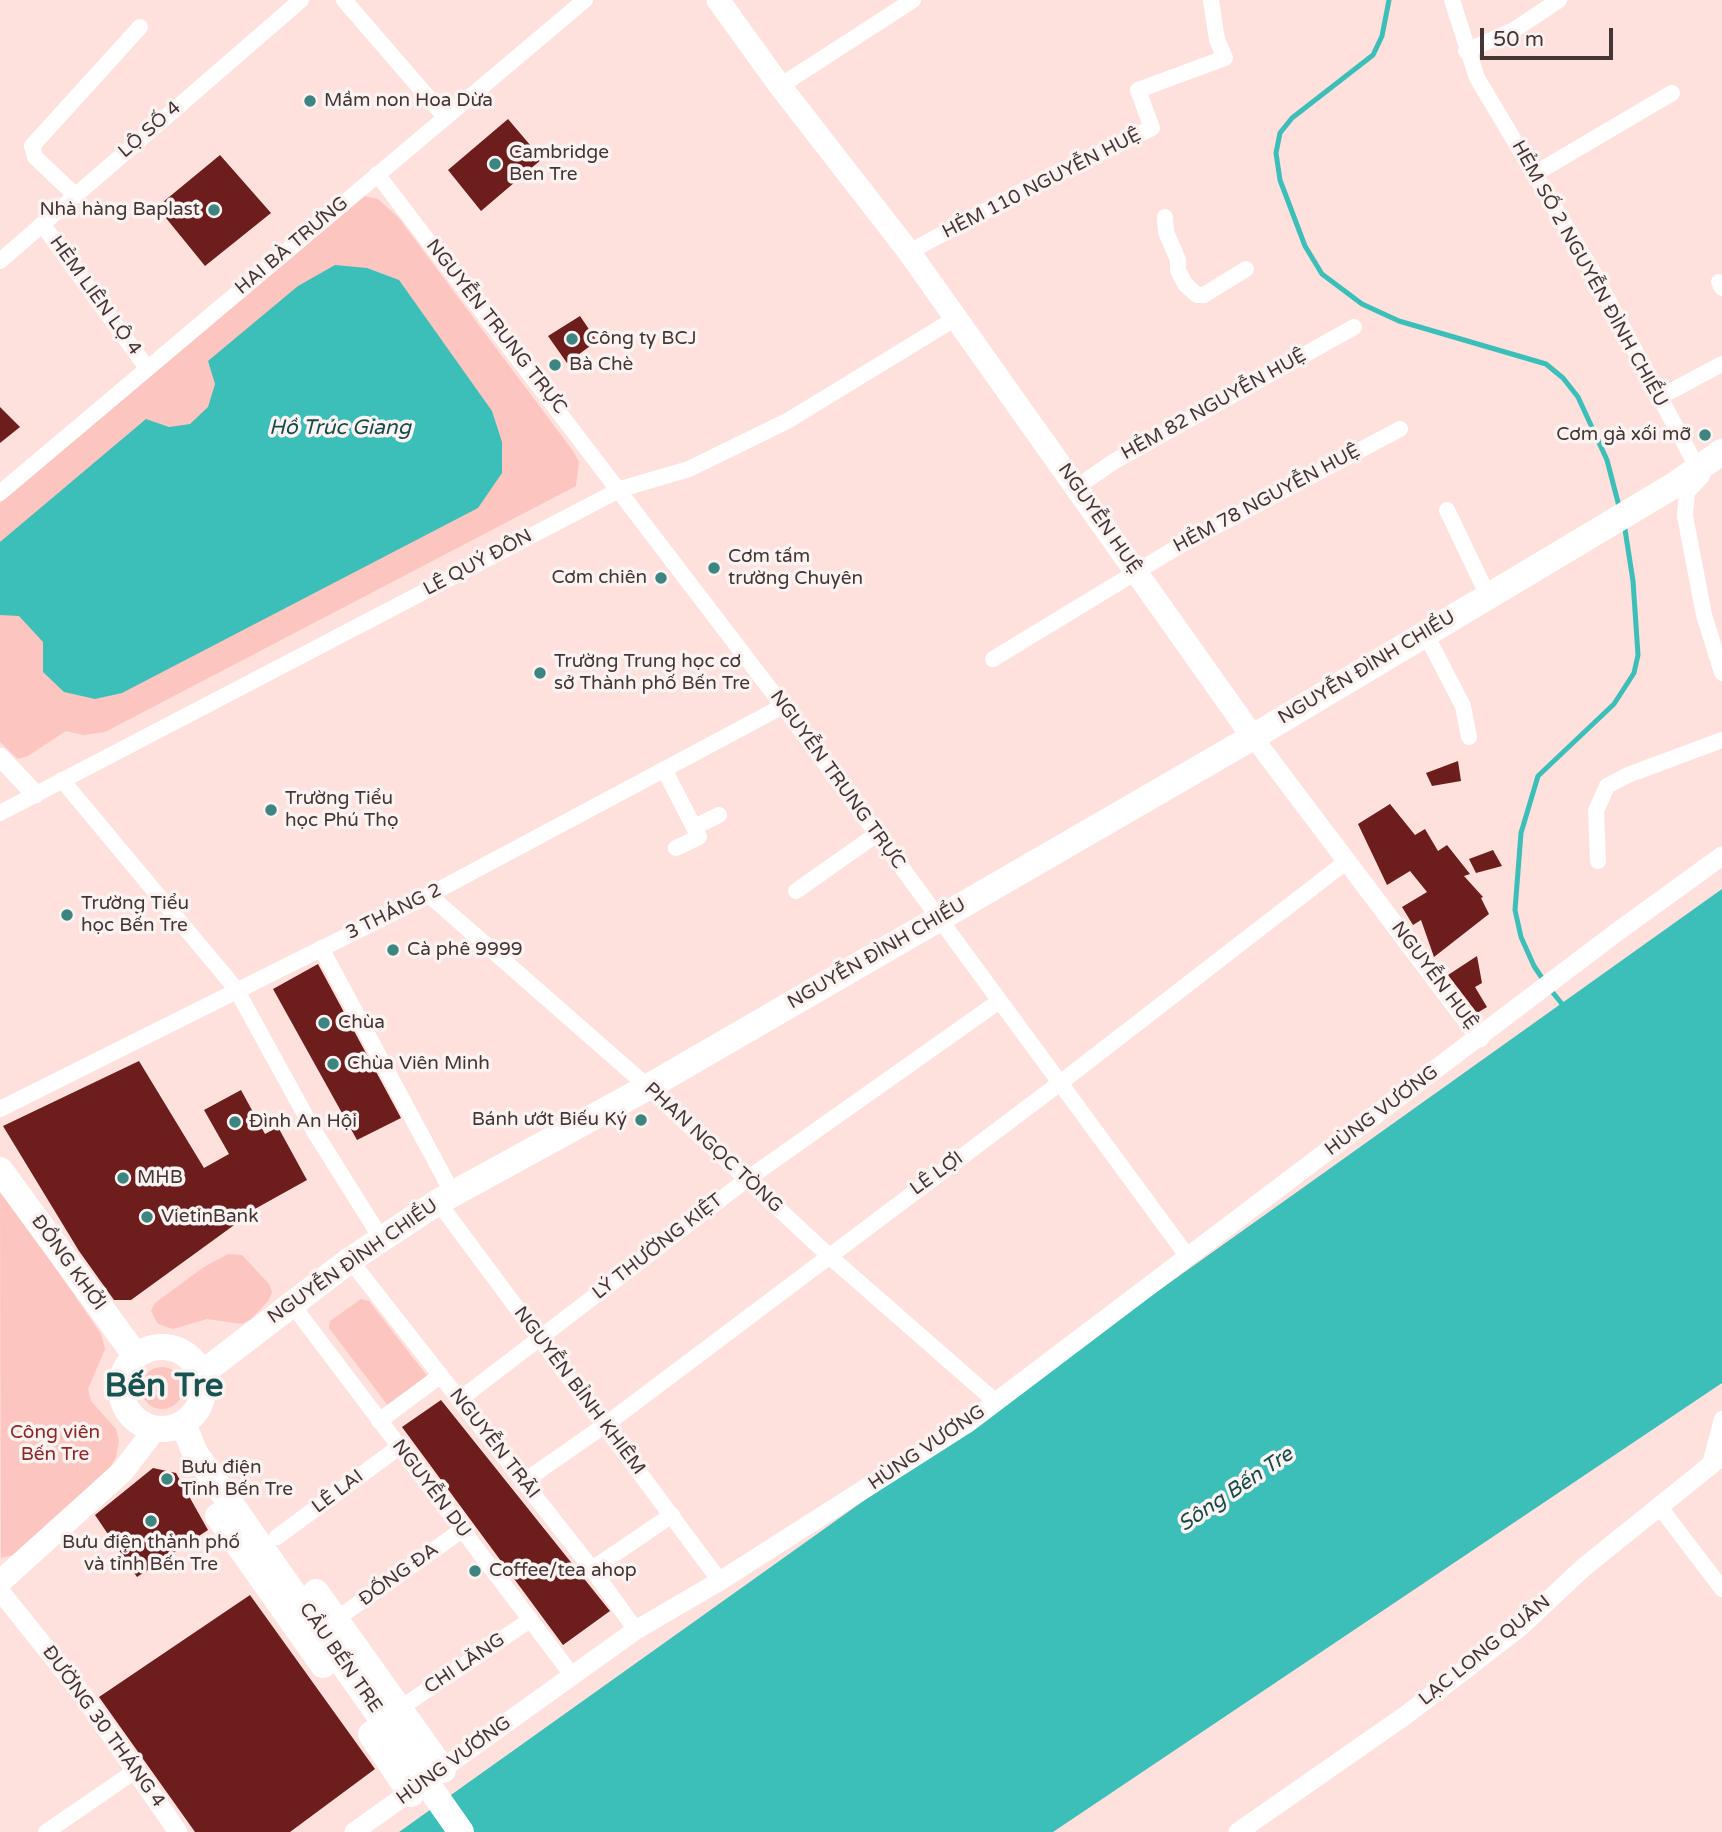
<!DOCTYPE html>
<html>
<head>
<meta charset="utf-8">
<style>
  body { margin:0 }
  #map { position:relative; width:1722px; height:1832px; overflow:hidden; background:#fee0dd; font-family:"Varela Round",sans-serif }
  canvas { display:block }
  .scale { position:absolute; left:1480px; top:28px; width:133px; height:32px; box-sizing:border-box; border:4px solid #453635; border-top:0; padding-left:9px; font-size:21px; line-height:24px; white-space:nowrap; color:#453635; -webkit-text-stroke:5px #fbf3f2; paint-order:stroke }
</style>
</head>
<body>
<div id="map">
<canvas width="1722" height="1832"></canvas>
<div class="scale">50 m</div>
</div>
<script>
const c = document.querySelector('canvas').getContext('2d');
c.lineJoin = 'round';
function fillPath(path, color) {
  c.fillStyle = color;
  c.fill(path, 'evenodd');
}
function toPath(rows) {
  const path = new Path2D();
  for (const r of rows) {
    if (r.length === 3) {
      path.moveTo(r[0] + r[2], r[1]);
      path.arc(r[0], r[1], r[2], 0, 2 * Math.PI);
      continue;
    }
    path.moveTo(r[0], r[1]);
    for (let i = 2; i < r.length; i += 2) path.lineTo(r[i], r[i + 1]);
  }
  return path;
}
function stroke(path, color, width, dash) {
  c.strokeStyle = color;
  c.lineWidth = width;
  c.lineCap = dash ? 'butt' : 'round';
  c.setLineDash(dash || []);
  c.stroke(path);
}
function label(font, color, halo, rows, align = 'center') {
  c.font = font + ' "Varela Round",sans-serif';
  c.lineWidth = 7;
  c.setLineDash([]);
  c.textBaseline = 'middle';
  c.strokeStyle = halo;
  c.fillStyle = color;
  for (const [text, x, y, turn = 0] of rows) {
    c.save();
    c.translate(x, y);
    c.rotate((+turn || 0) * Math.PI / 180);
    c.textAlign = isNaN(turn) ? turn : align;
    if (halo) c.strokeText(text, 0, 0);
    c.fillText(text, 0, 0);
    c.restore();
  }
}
const green = toPath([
  [364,196,378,199,398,217,573,451,579,462,576,486,105,732,83,735,66,731,28,756,18,759,0,742,0,503],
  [0,1187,101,1334,105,1349,88,1389,91,1401,116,1429,119,1441,116,1457,109,1469,14,1555,1,1558],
  [228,1254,242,1255,269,1284,272,1292,269,1300,251,1319,242,1324,207,1319,173,1329,158,1324,151,1311,155,1303,204,1267],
  [361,1299,369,1301,428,1377,389,1407,329,1328,330,1321],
  [162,1388,21]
]);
const water = toPath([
  [335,265,367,268,399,280,492,411,502,442,502,473,478,508,122,693,95,699,64,692,43,672,43,642,19,616,0,615,0,542,146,419,169,427,190,424,208,407,215,384,208,361,298,286],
  [1722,889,1722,1383,1053,1832,399,1832]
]);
const stream = toPath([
  [1389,0,1382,36,1373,55,1292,118,1280,133,1276,153,1280,180,1305,246,1322,274,1362,304,1399,321,1546,364,1563,378,1578,397,1607,460,1620,510],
  [1544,981,1534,966,1521,937,1515,910,1521,833,1538,776,1614,704,1634,673,1638,655,1633,581,1624,523],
  [1550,989,1566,1009]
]);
const building = toPath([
  [508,119,542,159,481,211,448,170],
  [220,155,271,213,205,266,157,207],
  [580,316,597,341,567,363,548,336],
  [0,407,20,427,0,443],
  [1458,761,1461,781,1432,786,1426,773],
  [1390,804,1415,835,1425,829,1438,851,1447,845,1470,874,1464,876,1483,897,1481,898,1489,914,1434,957,1421,920,1413,925,1402,907,1427,892,1410,871,1387,885,1358,824],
  [1493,850,1502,866,1476,873,1469,859],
  [1477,956,1482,983,1475,987,1487,1007,1477,1013,1448,975],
  [318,964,401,1118,357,1140,273,989],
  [139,1061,204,1168,229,1154,204,1110,241,1090,265,1134,278,1127,307,1180,235,1220,237,1223,131,1300,114,1300,79,1251,3,1126],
  [441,1400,610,1611,563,1645,402,1427],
  [153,1468,176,1473,208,1530,137,1577,95,1515],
  [250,1595,375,1769,290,1832,195,1832,99,1697]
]);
const minor = toPath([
  [344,0,445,117],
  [1452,0,1477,78,1593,272,1698,469],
  [1466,51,1514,30,1559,0],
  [780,86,913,0],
  [1536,173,1672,93],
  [377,174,783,706,1188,1257],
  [75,195,35,157,32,146,140,27],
  [1165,217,1166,232,1178,260,1178,270,1185,284,1197,295,1204,295,1246,269],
  [42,224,147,368],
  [909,252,1041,181,1152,128,1138,90,1225,58,1217,40,1211,0],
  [0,261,301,0],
  [1719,282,1722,288],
  [1658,398,1722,364],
  [1702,476,1687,492,1685,516,1704,615,1722,673],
  [1077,487,1113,462,1354,327],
  [0,493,585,0],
  [1447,510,1488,596],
  [1425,633,1463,706,1469,737],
  [993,659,1184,543,1400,429],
  [664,769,699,837,676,848],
  [62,780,236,989,314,1131,381,1238],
  [0,813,621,489,689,469,789,420,956,318],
  [694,827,719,815],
  [1598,861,1596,811,1607,786,1628,775,1722,740],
  [796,891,877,834],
  [429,895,648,1087,828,1255,996,1402],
  [321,948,453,1194],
  [0,1109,429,895,783,706],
  [438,1202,720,1581],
  [350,1260,592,1569,636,1630],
  [291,1303,572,1675],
  [459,1400,746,1180,998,1002],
  [379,1421,440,1376],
  [1710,1464,1722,1419],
  [523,1482,605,1425,1060,1083,1347,861],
  [1659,1506,1722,1589],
  [277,1537,399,1447],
  [592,1569,672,1515],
  [335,1620,462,1530],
  [399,1709,530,1620],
  [46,1832,135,1771]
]);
const tertiary = toPath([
  [1253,737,1480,1038],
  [0,757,35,794],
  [0,1591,83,1695,178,1832],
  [354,1832,636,1630,720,1581,968,1423,1617,932,1722,856],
  [1238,1832,1406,1715,1519,1628,1583,1568,1722,1456]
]);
const secondary = toPath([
  [718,0,780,86,909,252,1253,737],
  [0,1582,123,1471,155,1429]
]);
const primary = toPath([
  [0,1170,136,1356],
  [162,1388,41],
  [201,1374,350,1260,438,1202,648,1087,1253,737,1673,486,1722,452],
  [183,1423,195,1453,461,1832],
  [218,1516,323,1665],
  [316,1592,443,1770],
  [371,1734,411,1794]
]);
const markers = [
  [310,101,7,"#3d8580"],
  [495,164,7,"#3d8580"],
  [214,210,7,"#3d8580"],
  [572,339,7,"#3d8580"],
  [555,365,7,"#3d8580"],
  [1705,435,7,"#3d8580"],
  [714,568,7,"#3d8580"],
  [661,578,7,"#3d8580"],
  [540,673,7,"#3d8580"],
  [271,810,7,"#3d8580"],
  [67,915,7,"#3d8580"],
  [393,950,7,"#3d8580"],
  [324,1023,7,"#3d8580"],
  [333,1064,7,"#3d8580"],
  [641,1120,7,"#3d8580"],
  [235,1122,7,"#3d8580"],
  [123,1178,7,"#3d8580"],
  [147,1217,7,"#3d8580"],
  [167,1479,7,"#3d8580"],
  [151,1521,7,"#3d8580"],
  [475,1571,7,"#3d8580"]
];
const poiNames = [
  ["Mầm non Hoa Dừa",324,101],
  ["Cambridge",509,153],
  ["Ben Tre",509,175],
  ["Nhà hàng Baplast",200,210,"right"],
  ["Công ty BCJ",586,339],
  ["Bà Chè",569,365],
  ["Cơm gà xối mỡ",1691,435,"right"],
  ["Cơm tấm",728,557],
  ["trường Chuyên",728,579],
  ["Cơm chiên",647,578,"right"],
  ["Trường Trung học cơ",554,662],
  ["sở Thành phố Bến Tre",554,684],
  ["Trường Tiểu",285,799],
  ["học Phú Thọ",285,821],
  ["Trường Tiểu",81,904],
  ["học Bến Tre",81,926],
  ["Cà phê 9999",407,950],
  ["Chùa",338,1023],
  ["Chùa Viên Minh",347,1064],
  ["Bánh ướt Biếu Ký",627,1120,"right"],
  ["Đình An Hội",249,1122],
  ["MHB",137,1178],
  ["VietinBank",161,1217],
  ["Bưu điện",181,1468],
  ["Tỉnh Bến Tre",181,1490],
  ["Bưu điện thành phố",151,1543,"center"],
  ["và tỉnh Bến Tre",151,1565,"center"],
  ["Coffee/tea ahop",489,1571]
];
const streetNames = [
  ["LỘ SỐ 4",150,130,-41],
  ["HẺM 110 NGUYỄN HUỆ",1042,184,-27],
  ["HAI BÀ TRƯNG",292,246,-40],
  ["HẺM SỐ 2 NGUYỄN ĐÌNH CHIỂU",1589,274,61],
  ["HẺM LIÊN LỘ 4",95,296,54],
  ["NGUYỄN TRUNG TRỰC",496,327,52],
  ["HẺM 82 NGUYỄN HUỆ",1214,405,-29],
  ["HẺM 78 NGUYỄN HUỆ",1267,499,-28],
  ["NGUYỄN HUỆ",1099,519,55],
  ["LÊ QUÝ ĐÔN",478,563,-28],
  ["NGUYỄN ĐÌNH CHIỂU",1367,668,-31],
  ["NGUYỄN TRUNG TRỰC",837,780,54],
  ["3 THÁNG 2",394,912,-26],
  ["NGUYỄN ĐÌNH CHIỂU",877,954,-30],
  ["NGUYỄN HUỆ",1434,976,53],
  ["HÙNG VƯƠNG",1382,1111,-37],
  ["PHAN NGỌC TÒNG",713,1148,43],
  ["LÊ LỢI",937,1174,-36],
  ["LÝ THƯỜNG KIỆT",658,1247,-38],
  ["NGUYỄN ĐÌNH CHIỂU",353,1262,-35],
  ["ĐỒNG KHỞI",68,1263,54],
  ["NGUYỄN BỈNH KHIÊM",579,1391,53],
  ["NGUYỄN TRÃI",494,1444,52],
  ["HÙNG VƯƠNG",927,1448,-34],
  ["NGUYỄN DU",431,1489,53],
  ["LÊ LAI",338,1492,-37],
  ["ĐỐNG ĐA",399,1575,-36],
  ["LẠC LONG QUÂN",1485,1651,-39],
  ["CẦU BẾN TRE",340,1658,55],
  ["CHI LĂNG",465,1664,-34],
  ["ĐƯỜNG 30 THÁNG 4",103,1727,54],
  ["HÙNG VƯƠNG",454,1761,-36]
];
const parkNames = [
  ["Công viên",55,1433],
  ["Bến Tre",55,1455]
];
const waterNames = [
  ["Hồ Trúc Giang",340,428],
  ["Sông Bến Tre",1236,1490,-34]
];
const townNames = [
  ["Bến Tre",164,1387]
];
fillPath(green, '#fdc5bf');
fillPath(water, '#3cbfb9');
stroke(stream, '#3cbfb9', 5);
fillPath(building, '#6c1d1c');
stroke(minor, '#fff', 16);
stroke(tertiary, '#fff', 19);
stroke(secondary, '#fff', 23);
stroke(primary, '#fff', 26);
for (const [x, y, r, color] of markers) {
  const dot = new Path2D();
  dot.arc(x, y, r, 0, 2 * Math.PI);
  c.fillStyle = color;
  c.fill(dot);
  stroke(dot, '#fbf3f2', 2.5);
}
label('19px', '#453635', '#fbf3f2', poiNames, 'left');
label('19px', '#453635', '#fbf3f2', streetNames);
label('19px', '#8f2525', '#fbf3f2', parkNames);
label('italic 21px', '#134b49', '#fbf3f2', waterNames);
label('bold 33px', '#175350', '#fbf3f2', townNames);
</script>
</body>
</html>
